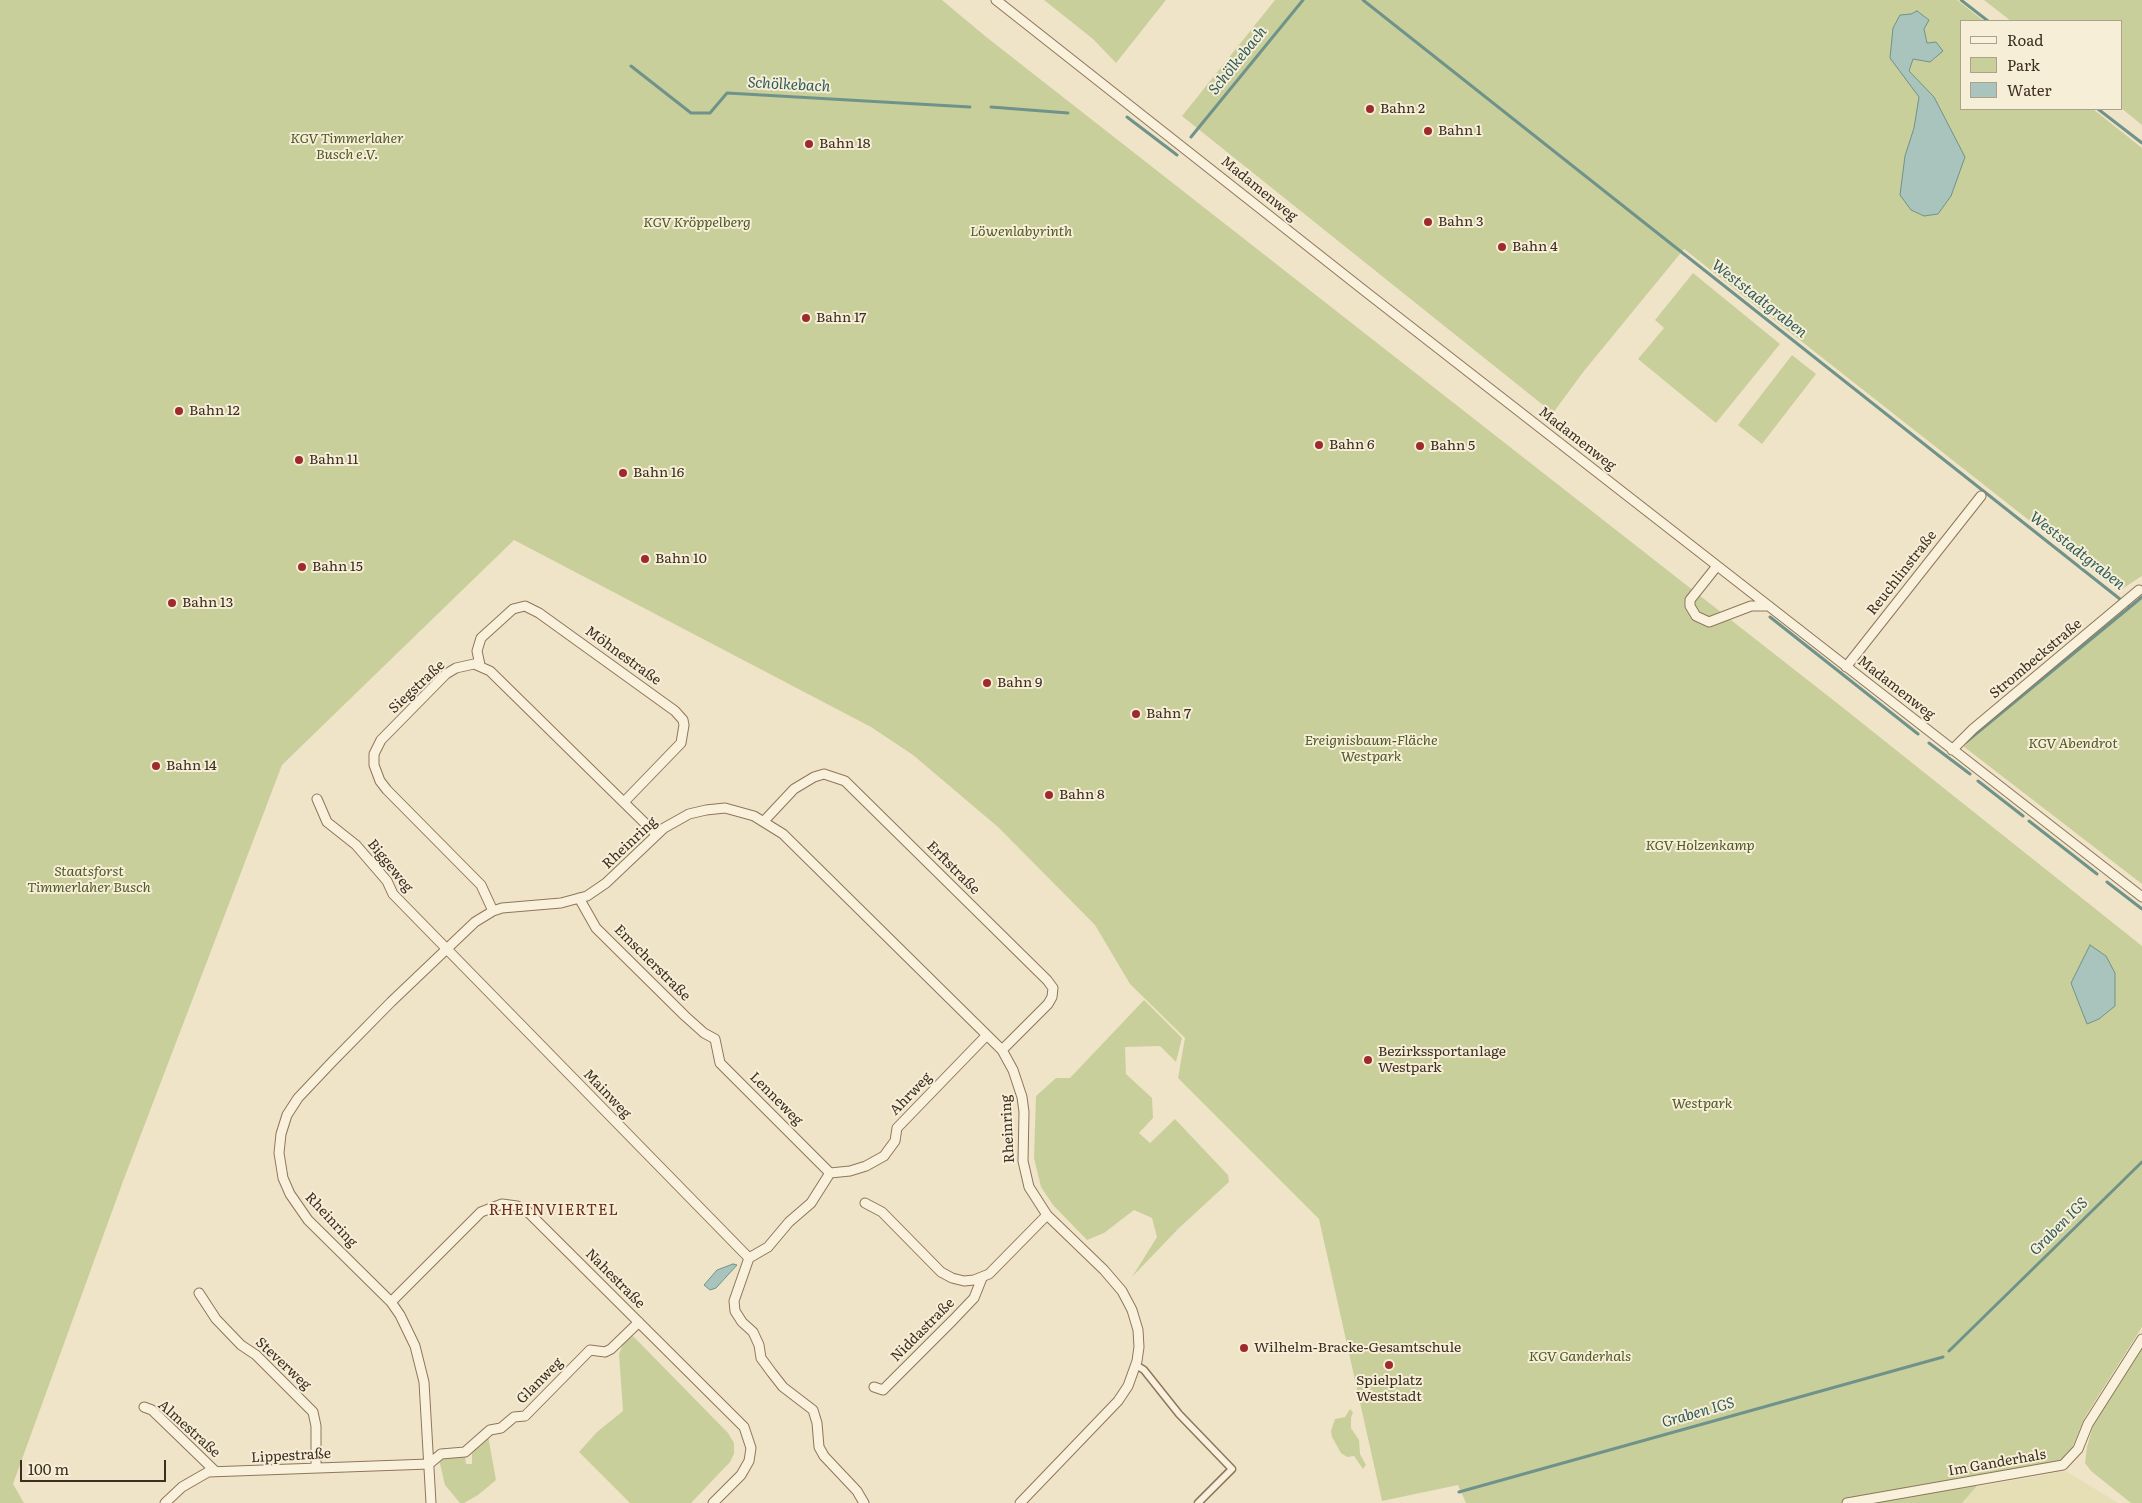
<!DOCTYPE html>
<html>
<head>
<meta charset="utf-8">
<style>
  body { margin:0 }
  #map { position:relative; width:2142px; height:1503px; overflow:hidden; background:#f0e4c8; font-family:Literata,serif }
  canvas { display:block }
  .legend { position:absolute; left:1960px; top:20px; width:162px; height:90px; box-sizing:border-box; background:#f7eed8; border:1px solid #ada18e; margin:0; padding:6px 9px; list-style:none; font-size:15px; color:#3d2e20 }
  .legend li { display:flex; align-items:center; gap:10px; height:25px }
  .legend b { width:25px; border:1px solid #ada18e }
  .scale { position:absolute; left:20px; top:1460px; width:146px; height:22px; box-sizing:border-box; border:2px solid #3d2e20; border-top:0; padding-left:6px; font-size:15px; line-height:18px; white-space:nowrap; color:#3d2e20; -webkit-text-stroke:4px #f7eed8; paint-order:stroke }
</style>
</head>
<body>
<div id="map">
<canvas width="2142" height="1503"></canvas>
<ul class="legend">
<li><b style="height:6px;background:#faf1dc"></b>Road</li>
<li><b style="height:14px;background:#c9cf9b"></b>Park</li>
<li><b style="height:14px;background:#a9c4bc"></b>Water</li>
</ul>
<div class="scale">100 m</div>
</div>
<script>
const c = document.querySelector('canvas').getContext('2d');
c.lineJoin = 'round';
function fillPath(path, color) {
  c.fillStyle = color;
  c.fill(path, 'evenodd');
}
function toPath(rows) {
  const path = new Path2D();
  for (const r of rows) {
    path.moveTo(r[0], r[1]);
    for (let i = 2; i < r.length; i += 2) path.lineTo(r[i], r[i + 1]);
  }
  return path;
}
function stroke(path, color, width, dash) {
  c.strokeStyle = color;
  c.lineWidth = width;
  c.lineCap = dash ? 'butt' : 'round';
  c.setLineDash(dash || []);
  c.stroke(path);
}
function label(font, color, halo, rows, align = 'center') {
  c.font = font + ' Literata,serif';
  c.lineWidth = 4;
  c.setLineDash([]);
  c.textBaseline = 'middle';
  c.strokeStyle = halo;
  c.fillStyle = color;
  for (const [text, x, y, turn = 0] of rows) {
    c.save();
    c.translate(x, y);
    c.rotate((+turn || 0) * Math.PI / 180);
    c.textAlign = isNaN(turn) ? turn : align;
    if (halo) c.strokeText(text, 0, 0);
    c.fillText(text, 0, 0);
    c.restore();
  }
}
const farmland = toPath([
  [2066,1471,2118,1503,1962,1503,1976,1487]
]);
const green = toPath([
  [0,0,942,0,985,36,1837,703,2142,946,2142,1327,2085,1417,2070,1453,2060,1461,1982,1474,1976,1487,1962,1503,1466,1503,1458,1485,1382,1501,1319,1219,1178,1078,1185,1038,1130,984,1095,925,998,827,913,755,871,727,514,540,282,765,122,1184,13,1484,24,1503,0,1503],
  [1044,0,1166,0,1116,63,1093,39],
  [1275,0,1957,0,1984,21,1961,21,1961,109,2093,109,2142,148,2142,576,2119,591,1684,249,1584,371,1553,413,1182,116],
  [1984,0,2142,0,2142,125,2121,108,2121,21,2011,21],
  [1693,273,1780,344,1716,423,1638,359,1664,328,1655,320],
  [1792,355,1816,374,1762,444,1738,425],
  [2142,598,2142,884,1963,746],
  [1144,1000,1182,1038,1176,1062,1160,1046,1125,1047,1126,1074,1152,1098,1153,1118,1139,1133,1150,1143,1175,1119,1228,1175,1229,1182,1178,1229,1132,1277,1157,1237,1152,1218,1134,1210,1104,1233,1087,1240,1053,1205,1041,1187,1034,1158,1036,1096,1056,1078,1070,1078],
  [633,1336,728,1433,734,1443,734,1454,730,1462,691,1503,630,1503,579,1452,597,1432,623,1411,619,1354,624,1342],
  [2142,1346,2142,1503,2131,1503,2091,1471,2085,1463,2087,1447,2095,1419],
  [1350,1409,1353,1412,1351,1418,1351,1428,1359,1440,1360,1454,1366,1465,1363,1469,1354,1456,1347,1457,1341,1453,1332,1437,1331,1431,1335,1419,1345,1417],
  [488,1436,496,1480,478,1495,464,1503,460,1503,445,1485,438,1455,465,1454,466,1464,472,1464,472,1452]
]);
const water = toPath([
  [1917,11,1929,20,1924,29,1927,43,1936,42,1943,51,1930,62,1913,59,1909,71,1934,97,1965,157,1951,196,1938,214,1924,216,1911,210,1900,195,1905,156,1914,128,1919,97,1890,58,1893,28,1900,15,1911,14,1917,11],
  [2090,945,2106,956,2115,973,2115,1006,2099,1019,2087,1024,2071,983,2090,945],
  [733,1264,737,1265,716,1288,710,1290,704,1285,717,1270,733,1264]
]);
const stream = toPath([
  [1363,0,2130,607,2142,597],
  [1961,0,1988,21],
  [631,66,691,113,710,113,727,93,970,107],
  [991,107,1068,113],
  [2098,109,2142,143],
  [1127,117,1177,155],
  [1191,137,1303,0],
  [1770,617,1918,734],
  [1966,742,2130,607],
  [1929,743,1970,774],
  [1978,781,2023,816],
  [2029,821,2097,874],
  [2107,882,2142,909],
  [1949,1351,2142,1162],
  [1459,1492,1943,1357]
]);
const pedestrian = toPath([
  [1136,1365,1144,1370,1179,1414,1232,1469,1198,1503]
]);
const minor = toPath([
  [996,0,1366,292,2142,897],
  [1717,566,1690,600,1690,606,1696,616,1709,622,1751,606,1769,606],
  [480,665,477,651,481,638,513,609,525,606,539,613,675,711,683,720,684,725,681,743,624,802],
  [1846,667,1981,496],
  [1952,750,1973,729,2139,590],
  [317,799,327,822,356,845,387,881,393,894,749,1258],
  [764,821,794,789,814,777,824,774,845,781,1047,980,1053,988,1052,997,1048,1004,1002,1050],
  [579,898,596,928,685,1016,704,1033,715,1039,720,1063,830,1173],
  [493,911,481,885,387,790,380,781,374,765,374,754,381,740,446,674,456,668,474,664,490,671,656,834],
  [865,1203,882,1212,941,1272,952,1278,964,1281,974,1280,989,1274,1047,1215],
  [749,1258,768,1247,789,1222,811,1203,830,1173,850,1171,866,1166,884,1156,895,1141,897,1128,986,1036],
  [749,1258,734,1301,735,1311,742,1322,753,1332,759,1345,761,1358,772,1373,783,1387,813,1410,817,1423,819,1447,824,1456,857,1491,864,1503],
  [199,1293,216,1319,241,1345,256,1355,313,1412,316,1426,316,1468],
  [391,1302,481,1212,502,1204,517,1206,527,1211,744,1427,751,1448,749,1461,741,1475,713,1503],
  [874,1387,883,1390,953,1320,974,1298,982,1278],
  [144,1407,152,1410,215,1471],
  [165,1503,182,1487,208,1472,429,1464,441,1454,465,1452,490,1430,501,1428,514,1417,525,1416,590,1350,605,1352,611,1349,639,1322],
  [431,1503,424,1382,415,1346,400,1315,391,1302,308,1220,290,1194,283,1178,279,1153,281,1134,287,1115,298,1098,332,1062,391,1002,475,922,493,911,502,908,561,903,587,896,606,883,664,828,689,814,706,810,725,808,754,816,783,834,1002,1050,1013,1070,1022,1097,1024,1112,1023,1161,1029,1187,1047,1215,1104,1270,1122,1291,1132,1310,1138,1330,1139,1347,1137,1361,1128,1386,1118,1401,1020,1503],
  [1847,1503,2063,1465,2078,1449,2088,1424,2142,1339]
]);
const markers = [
  [1370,109,5,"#9e2a2b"],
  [1428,131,5,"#9e2a2b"],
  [809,144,5,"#9e2a2b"],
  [1428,222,5,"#9e2a2b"],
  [1502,247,5,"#9e2a2b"],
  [806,318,5,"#9e2a2b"],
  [179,411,5,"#9e2a2b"],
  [1319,445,5,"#9e2a2b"],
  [1420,446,5,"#9e2a2b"],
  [299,460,5,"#9e2a2b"],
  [623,473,5,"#9e2a2b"],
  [645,559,5,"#9e2a2b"],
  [302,567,5,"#9e2a2b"],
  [172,603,5,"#9e2a2b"],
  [987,683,5,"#9e2a2b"],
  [1136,714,5,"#9e2a2b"],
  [156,766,5,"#9e2a2b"],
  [1049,795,5,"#9e2a2b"],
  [1368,1060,5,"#9e2a2b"],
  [1244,1348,5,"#9e2a2b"],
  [1389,1365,5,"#9e2a2b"]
];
const poiNames = [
  ["Bahn 2",1380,109],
  ["Bahn 1",1438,131],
  ["Bahn 18",819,144],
  ["Bahn 3",1438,222],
  ["Bahn 4",1512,247],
  ["Bahn 17",816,318],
  ["Bahn 12",189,411],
  ["Bahn 6",1329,445],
  ["Bahn 5",1430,446],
  ["Bahn 11",309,460],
  ["Bahn 16",633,473],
  ["Bahn 10",655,559],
  ["Bahn 15",312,567],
  ["Bahn 13",182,603],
  ["Bahn 9",997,683],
  ["Bahn 7",1146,714],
  ["Bahn 14",166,766],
  ["Bahn 8",1059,795],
  ["Bezirkssportanlage",1378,1052],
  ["Westpark",1378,1068],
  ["Wilhelm-Bracke-Gesamtschule",1254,1348],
  ["Spielplatz",1389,1381,"center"],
  ["Weststadt",1389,1397,"center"]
];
const parkNames = [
  ["KGV Timmerlaher",347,139],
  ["Busch e.V.",347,155],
  ["KGV Kröppelberg",697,223],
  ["Löwenlabyrinth",1021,232],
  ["Ereignisbaum-Fläche",1371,741],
  ["Westpark",1371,757],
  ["KGV Abendrot",2073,744],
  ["KGV Holzenkamp",1700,846],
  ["Staatsforst",89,872],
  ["Timmerlaher Busch",89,888],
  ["Westpark",1702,1104],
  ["KGV Ganderhals",1580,1357]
];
const streetNames = [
  ["Madamenweg",1259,189,39],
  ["Madamenweg",1577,439,38],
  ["Reuchlinstraße",1902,573,-52],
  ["Möhnestraße",623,656,36],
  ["Strombeckstraße",2036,659,-40],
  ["Siegstraße",417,687,-43],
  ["Madamenweg",1896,688,38],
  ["Rheinring",630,843,-43],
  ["Biggeweg",390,866,51],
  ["Erftstraße",953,868,45],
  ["Emscherstraße",652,963,45],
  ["Mainweg",607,1094,46],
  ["Ahrweg",911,1094,-46],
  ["Lenneweg",776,1099,45],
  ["Rheinring",1008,1129,-93],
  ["Rheinring",331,1220,47],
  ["Nahestraße",615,1279,45],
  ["Niddastraße",923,1330,-45],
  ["Steverweg",283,1364,43],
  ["Glanweg",540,1381,-45],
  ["Almestraße",189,1429,42],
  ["Lippestraße",291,1456,-3],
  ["Im Ganderhals",1997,1463,-10]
];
const waterNames = [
  ["Schölkebach",1238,61,-51],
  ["Schölkebach",789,85,3],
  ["Weststadtgraben",1759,299,38],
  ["Weststadtgraben",2077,551,38],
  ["Graben IGS",2059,1227,-45],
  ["Graben IGS",1698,1413,-16]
];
const neighbourhoodNames = [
  ["RHEINVIERTEL",554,1211]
];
fillPath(farmland, '#e6deb5');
fillPath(green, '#c9cf9b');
fillPath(water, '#a9c4bc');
stroke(water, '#6f938a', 1);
stroke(stream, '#6f938a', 3);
stroke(pedestrian, '#8d765c', 9);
stroke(minor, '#8d765c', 11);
stroke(pedestrian, '#faf1dc', 6);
stroke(minor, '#faf1dc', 9);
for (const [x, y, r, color] of markers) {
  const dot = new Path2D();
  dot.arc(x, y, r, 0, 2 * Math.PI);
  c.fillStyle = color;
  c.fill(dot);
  stroke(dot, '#f7eed8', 2);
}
label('14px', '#3d2e20', '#f7eed8', poiNames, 'left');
label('italic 14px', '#4d5a26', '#f7eed8', parkNames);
label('14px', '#3d2e20', '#f7eed8', streetNames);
label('italic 15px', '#2f5d5a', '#f7eed8', waterNames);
c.letterSpacing = '1px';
label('15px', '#6b2e1e', '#f7eed8', neighbourhoodNames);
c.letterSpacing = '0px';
</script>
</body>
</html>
